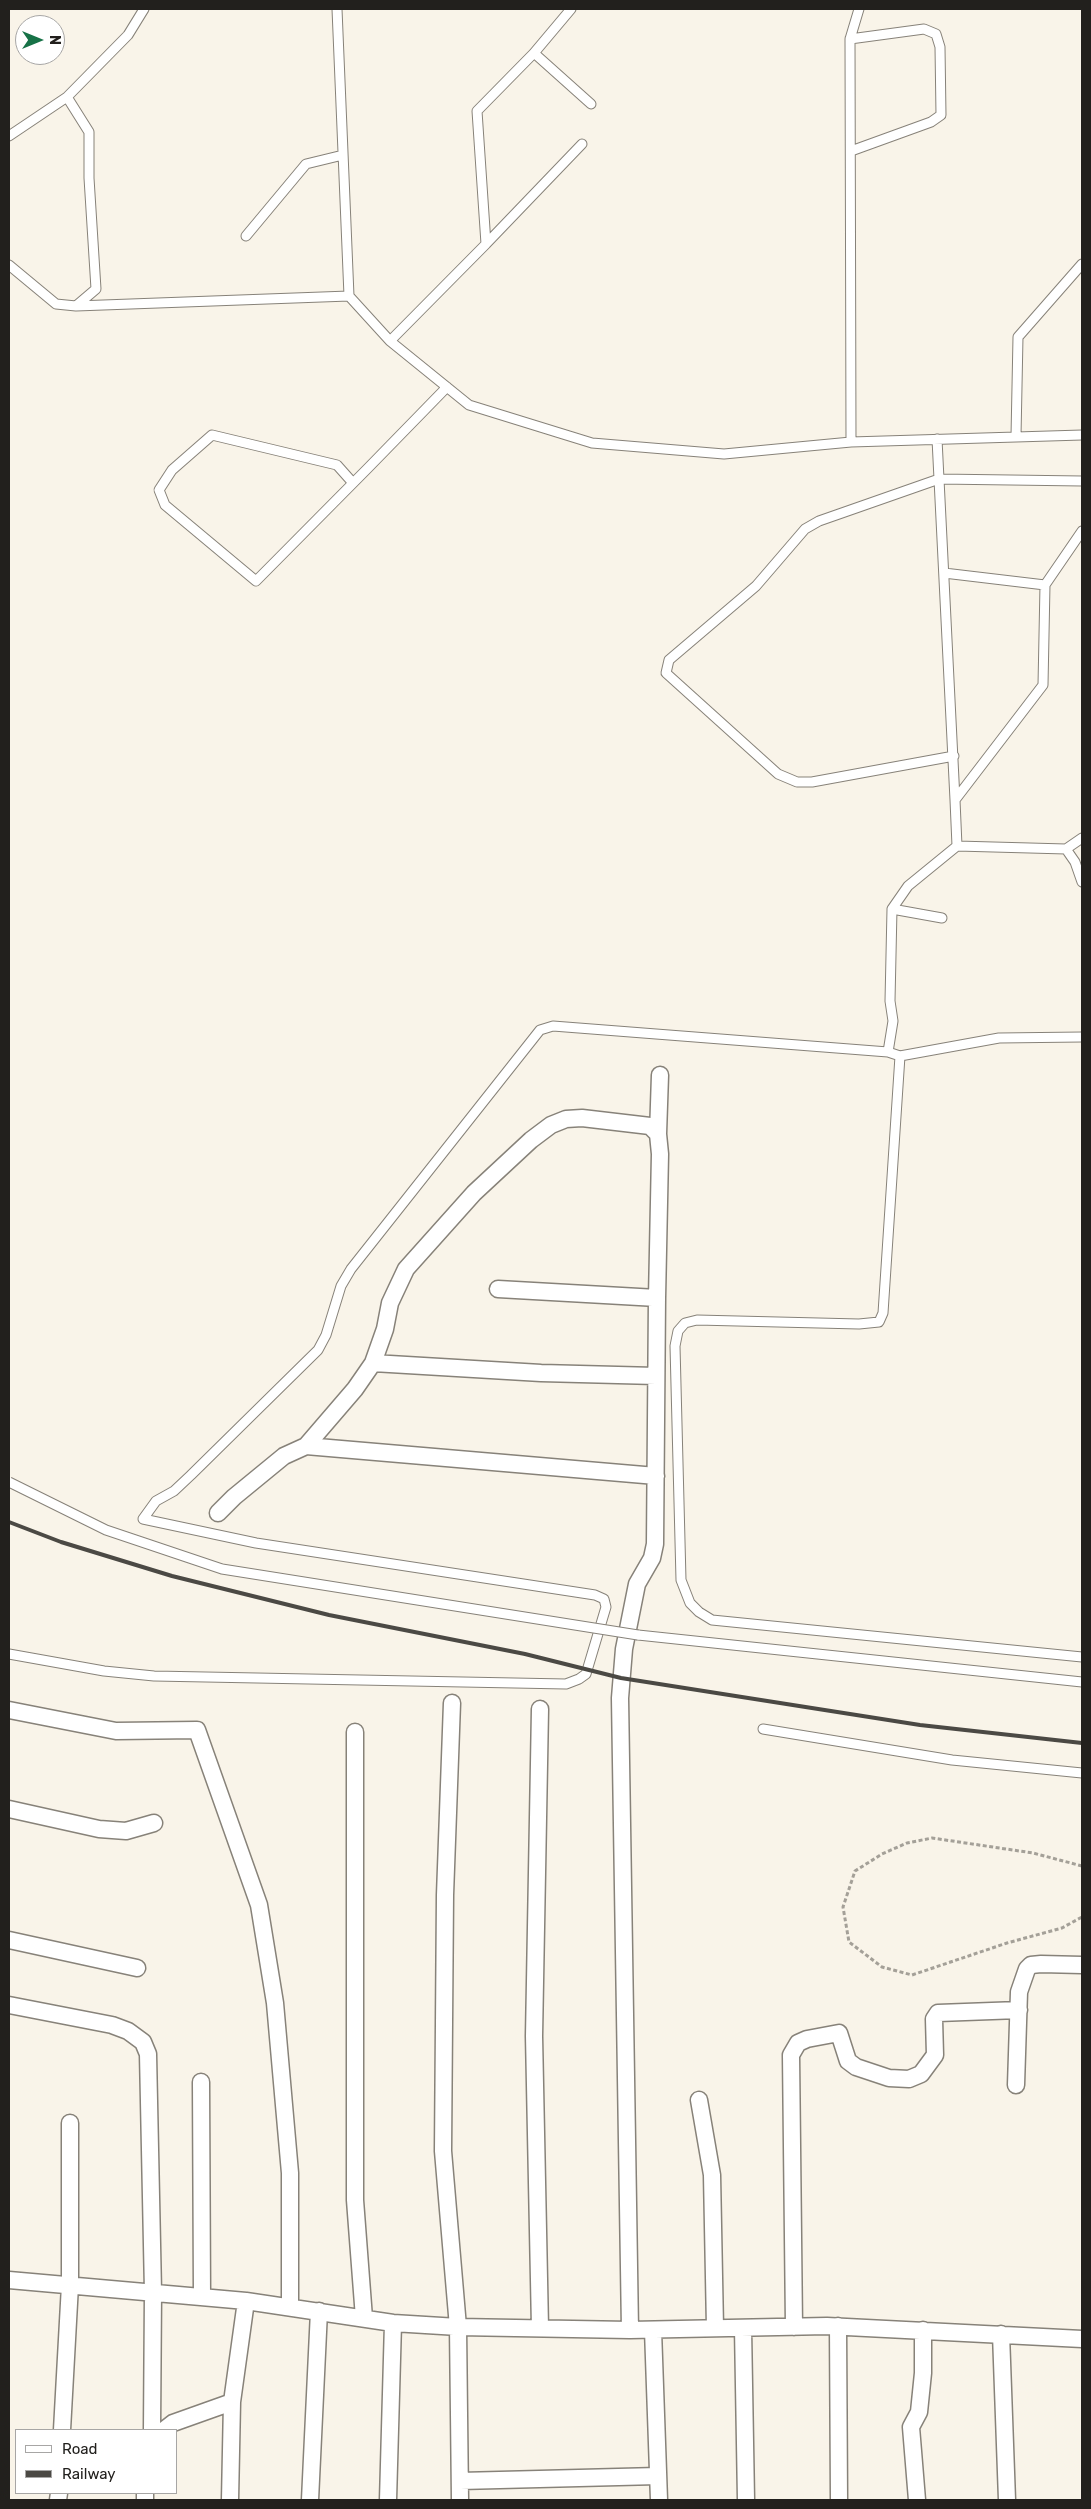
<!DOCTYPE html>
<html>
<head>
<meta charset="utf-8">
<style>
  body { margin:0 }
  #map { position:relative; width:1091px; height:2509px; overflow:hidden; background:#f9f4e9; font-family:Rubik,sans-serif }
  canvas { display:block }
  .frame { position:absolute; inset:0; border:10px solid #22201d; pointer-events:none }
  .legend { position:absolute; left:15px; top:2429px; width:162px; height:65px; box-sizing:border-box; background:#fff; border:1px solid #a7a6a5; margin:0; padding:6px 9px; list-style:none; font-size:15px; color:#22201d }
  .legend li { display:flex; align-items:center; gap:10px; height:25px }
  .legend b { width:25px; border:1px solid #a7a6a5 }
  .north { position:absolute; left:15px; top:15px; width:50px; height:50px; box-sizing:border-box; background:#fff; border:1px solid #a7a6a5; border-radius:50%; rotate:90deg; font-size:14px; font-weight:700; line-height:20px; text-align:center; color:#22201d }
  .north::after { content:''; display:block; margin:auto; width:18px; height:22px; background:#177247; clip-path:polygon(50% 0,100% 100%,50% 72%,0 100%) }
</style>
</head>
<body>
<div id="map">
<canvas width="1091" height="2509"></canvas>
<div class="frame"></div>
<ul class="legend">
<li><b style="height:6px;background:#fff"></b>Road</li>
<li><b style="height:6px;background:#4b4944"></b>Railway</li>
</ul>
<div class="north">N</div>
</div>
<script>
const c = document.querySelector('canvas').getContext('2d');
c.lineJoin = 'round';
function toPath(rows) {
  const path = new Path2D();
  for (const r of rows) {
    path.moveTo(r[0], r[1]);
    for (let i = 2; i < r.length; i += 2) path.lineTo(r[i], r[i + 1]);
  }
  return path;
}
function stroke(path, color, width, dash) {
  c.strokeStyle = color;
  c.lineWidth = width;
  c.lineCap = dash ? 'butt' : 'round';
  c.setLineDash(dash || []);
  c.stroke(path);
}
const path = toPath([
  [1082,1866,1033,1853,932,1838,907,1843,882,1854,855,1871,843,1907,849,1942,882,1967,912,1975,1007,1943,1062,1928,1082,1917]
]);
const lane = toPath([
  [337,9,349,296],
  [850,39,859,9],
  [534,53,591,104],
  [67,97,89,132,89,178,96,289,76,306],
  [9,136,67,97,128,35,144,9],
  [851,151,931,122,941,115,940,47,936,34,924,29,850,39,851,442],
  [246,236,306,164,343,155],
  [486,244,582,144],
  [9,265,56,304,76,306,349,296,390,341,469,405,592,443,724,454,851,442,1082,435],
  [390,341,486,244,477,111,534,53,571,9],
  [1016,436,1018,337,1082,264],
  [937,439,955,800,1043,685,1045,585,944,573],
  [353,483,337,465,212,435,172,470,159,490,165,505,256,581,368,468,447,387],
  [1045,585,1082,531],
  [954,756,812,782,797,782,778,774,666,673,669,660,756,586,805,529,819,521,939,479,1082,481],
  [955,800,957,846,1066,849,1082,838],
  [1066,849,1075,862,1082,882],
  [892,909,908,886,957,846],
  [942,918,892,909,890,1001,893,1021,888,1052,900,1056,999,1038,1082,1037],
  [900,1056,883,1313,879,1322,859,1324,697,1320,685,1323,678,1331,675,1346,681,1580,690,1603,699,1612,712,1620,1082,1657],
  [638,1635,1082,1682],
  [9,1654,104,1671,154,1676,566,1684,579,1679,586,1674,606,1607,604,1599,595,1595,256,1543,143,1519,156,1501,174,1491,191,1475,318,1350,326,1335,341,1286,351,1269,540,1030,553,1026,888,1052],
  [763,1729,952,1760,1082,1773]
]);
const street = toPath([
  [658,1134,660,1075],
  [498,1289,657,1298],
  [373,1363,541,1373,656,1376],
  [306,1446,656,1476],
  [218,1513,234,1497,284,1456,306,1446,355,1389,373,1363,385,1329,390,1303,406,1269,474,1193,531,1140,551,1125,566,1119,582,1118,650,1126,658,1134,660,1154,657,1298,655,1544,652,1558,637,1584,624,1649,620,1698,630,2330],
  [452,1703,445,1895,443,2151,458,2327,460,2500],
  [540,1709,534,2036,540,2328],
  [9,1710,116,1731,197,1730,259,1905,275,2003,290,2173,290,2306],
  [355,1732,355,2200,364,2318],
  [9,1809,99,1829,126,1831,154,1823],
  [9,1940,137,1968],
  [9,2005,112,2025,128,2031,143,2042,148,2054,153,2292,152,2430],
  [201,2082,202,2297],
  [1016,2085,1019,1992,1027,1969,1031,1965,1041,1964,1082,1965],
  [699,2100,712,2175,715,2328],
  [9,2280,246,2301,393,2323,458,2327,630,2330,827,2326,1082,2339],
  [838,2326,839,2500],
  [794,2327,791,2055,798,2043,807,2039,839,2033,848,2061,856,2067,889,2078,909,2079,921,2074,935,2055,934,2019,938,2013,1019,2010],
  [743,2328,746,2500],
  [653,2330,659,2500],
  [1001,2334,1007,2500],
  [62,2430,70,2285,70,2123],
  [164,2430,173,2423,232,2402],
  [460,2481,658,2476],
  [58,2500,59,2493],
  [145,2500,145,2493],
  [230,2500,232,2402,246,2301],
  [310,2500,319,2311],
  [388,2500,393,2323],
  [917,2500,911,2427,919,2412,923,2373,923,2330]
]);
const rail = toPath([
  [9,1522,61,1542,172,1576,329,1615,525,1654,621,1678,920,1725,1082,1743]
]);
const laneBridge = toPath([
  [9,1482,106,1530,222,1569,638,1635]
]);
stroke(lane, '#878279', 11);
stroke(street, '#878279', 19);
stroke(path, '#a4a098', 3, [4, 2.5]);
stroke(lane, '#fff', 9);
stroke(street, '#fff', 16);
stroke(rail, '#4b4944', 4);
stroke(laneBridge, '#878279', 11, []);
stroke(laneBridge, '#fff', 9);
</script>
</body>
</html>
